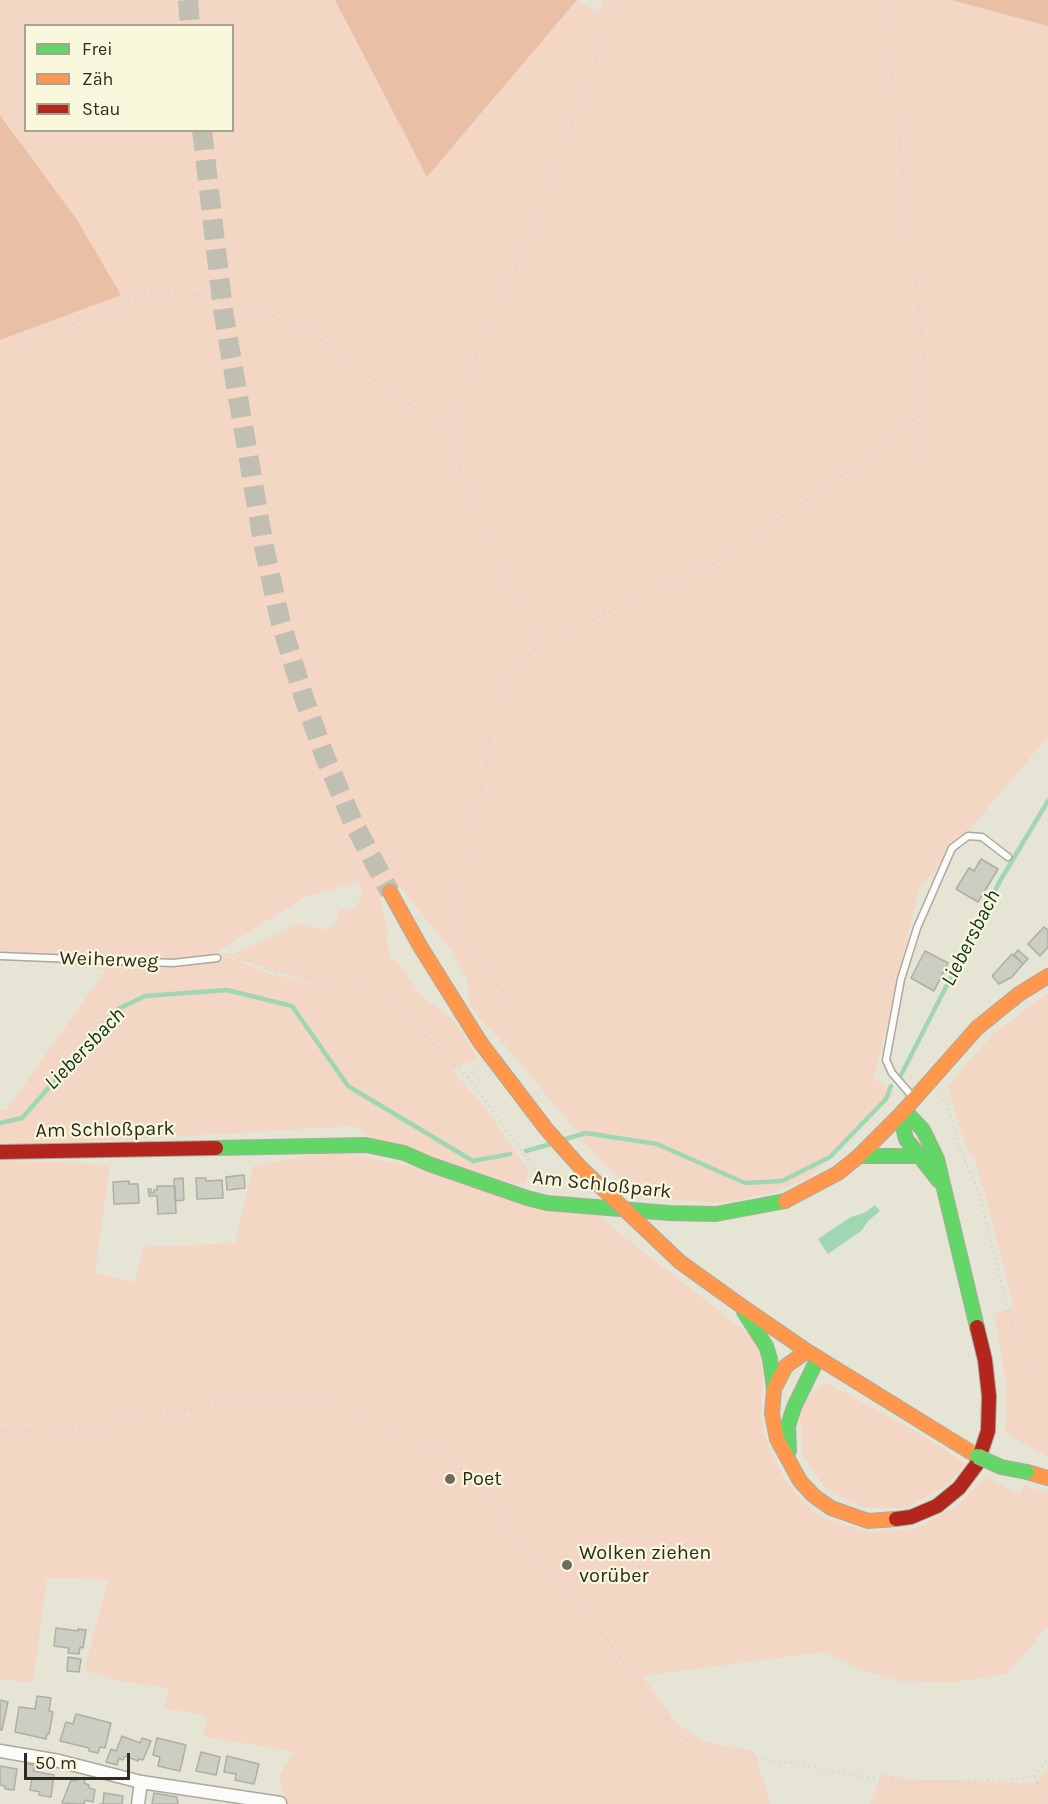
<!DOCTYPE html>
<html>
<head>
<meta charset="utf-8">
<style>
  body { margin:0 }
  #map { position:relative; width:1048px; height:1804px; overflow:hidden; background:#e6e4d5; font-family:Karla,sans-serif }
  canvas { display:block }
  .legend { position:absolute; left:24px; top:24px; width:210px; height:108px; box-sizing:border-box; background:#f9f7dc; border:2px solid #a7a591; margin:0; padding:8px 10px; list-style:none; font-size:18px; color:#2c2b21 }
  .legend li { display:flex; align-items:center; gap:12px; height:30px }
  .legend b { width:30px; border:2px solid #a7a591 }
  .scale { position:absolute; left:24px; top:1753px; width:106px; height:27px; box-sizing:border-box; border:3px solid #2c2b21; border-top:0; padding-left:8px; font-size:18px; line-height:21px; white-space:nowrap; color:#2c2b21; -webkit-text-stroke:4px #f9f7dc; paint-order:stroke }
</style>
</head>
<body>
<div id="map">
<canvas width="1048" height="1804"></canvas>
<ul class="legend">
<li><b style="height:8px;background:#63d668"></b>Frei</li>
<li><b style="height:8px;background:#ff974d"></b>Zäh</li>
<li><b style="height:8px;background:#b3261e"></b>Stau</li>
</ul>
<div class="scale">50 m</div>
</div>
<script>
const c = document.querySelector('canvas').getContext('2d');
c.lineJoin = 'round';
function fillPath(path, color) {
  c.fillStyle = color;
  c.fill(path, 'evenodd');
}
function toPath(rows) {
  const path = new Path2D();
  for (const r of rows) {
    path.moveTo(r[0], r[1]);
    for (let i = 2; i < r.length; i += 2) path.lineTo(r[i], r[i + 1]);
  }
  return path;
}
function stroke(path, color, width, dash) {
  c.strokeStyle = color;
  c.lineWidth = width;
  c.lineCap = dash ? 'butt' : 'round';
  c.setLineDash(dash || []);
  c.stroke(path);
}
function label(font, color, halo, rows, align = 'center') {
  c.font = font + ' Karla,sans-serif';
  c.lineWidth = 4.5;
  c.setLineDash([]);
  c.textBaseline = 'middle';
  c.strokeStyle = halo;
  c.fillStyle = color;
  for (const [text, x, y, turn = 0] of rows) {
    c.save();
    c.translate(x, y);
    c.rotate((+turn || 0) * Math.PI / 180);
    c.textAlign = isNaN(turn) ? turn : align;
    if (halo) c.strokeText(text, 0, 0);
    c.fillText(text, 0, 0);
    c.restore();
  }
}
const green = toPath([
  [0,0,335,0,427,177,577,0,599,14,603,0,951,0,1048,26,1048,737,919,889,874,1079,895,1093,809,1178,770,1193,723,1203,642,1198,602,1162,500,1039,485,1025,470,1006,467,979,454,953,401,888,379,898,388,928,386,935,390,958,396,960,422,997,454,1020,478,1058,452,1070,485,1108,528,1170,526,1181,519,1185,375,1140,354,1126,30,1145,0,1145,0,1110,6,1110,106,970,0,956,0,340,121,295,6,121,0,115],
  [26,26,232,26,232,130,26,130],
  [358,882,363,894,355,908,340,910,336,922,331,927,321,930,300,923,262,942,249,946,233,954,215,953,305,897],
  [225,956,309,981,273,975],
  [1048,993,1048,1457,1005,1433,1006,1380,994,1314,1014,1306,977,1165,962,1136,948,1086,993,1034],
  [335,1151,587,1203,619,1233,750,1335,758,1346,763,1375,761,1417,767,1442,783,1477,802,1502,819,1516,871,1533,917,1528,956,1507,986,1477,1020,1495,1023,1485,1048,1493,1048,1626,1007,1674,955,1682,899,1681,865,1671,823,1652,643,1676,676,1723,703,1741,754,1751,770,1802,769,1804,286,1804,279,1775,294,1752,203,1736,207,1716,164,1708,169,1688,114,1680,84,1670,108,1580,47,1578,33,1683,0,1679,0,1160,110,1165,95,1273,135,1282,143,1247,235,1243,253,1166],
  [827,1383,920,1434,966,1464,947,1485,906,1508,864,1508,825,1488,803,1456,800,1413,811,1392],
  [1048,1768,1048,1804,870,1804,882,1774,907,1779,1034,1783]
]);
const forest = toPath([
  [335,0,577,0,427,177],
  [951,0,1048,0,1048,26],
  [0,115,77,220,121,295,0,340]
]);
const water = toPath([
  [875,1205,880,1211,869,1220,861,1231,828,1254,818,1239,851,1217,864,1213]
]);
const stream = toPath([
  [900,1077,1000,881,1048,801],
  [0,1123,22,1118,118,1009,145,996,227,990,292,1006,348,1086,473,1161,510,1154],
  [562,1140,586,1133,657,1144,745,1183,782,1181,830,1157,886,1099,891,1086],
  [526,1151,551,1144]
]);
const building = toPath([
  [981,859,998,869,978,902,956,889,969,868,974,871,981,859],
  [1044,927,1048,930,1048,947,1040,956,1028,944,1044,927],
  [1018,950,1028,959,1023,964,1014,955,1018,950],
  [925,951,948,963,934,991,911,978,925,951],
  [1012,954,1023,964,1012,977,999,984,992,976,1012,954],
  [244,1175,245,1188,227,1190,226,1177,244,1175],
  [183,1178,184,1200,175,1201,174,1179,183,1178],
  [196,1178,206,1178,206,1181,222,1180,223,1198,197,1199,196,1178],
  [129,1181,129,1184,138,1184,139,1203,114,1204,113,1182,129,1181],
  [157,1186,175,1186,176,1213,158,1214,157,1196,149,1196,148,1189,151,1189,151,1193,154,1193,154,1190,157,1190,157,1186],
  [56,1628,78,1631,78,1629,86,1630,83,1648,80,1647,79,1654,68,1653,69,1648,54,1646,56,1628],
  [68,1657,81,1659,79,1672,67,1671,68,1657],
  [37,1696,51,1698,49,1711,53,1712,49,1734,47,1734,46,1739,15,1732,19,1707,35,1709,37,1696],
  [0,1700,8,1702,2,1730,0,1730,0,1700],
  [76,1714,111,1723,105,1748,100,1747,98,1753,89,1751,89,1748,60,1741,66,1722,73,1724,76,1714],
  [122,1736,140,1743,142,1738,151,1741,143,1760,139,1759,138,1761,125,1756,123,1760,119,1758,117,1765,106,1762,111,1749,116,1751,122,1736],
  [157,1738,186,1745,180,1771,158,1766,160,1757,153,1755,157,1738],
  [201,1752,220,1757,216,1775,196,1771,201,1752],
  [227,1756,259,1764,254,1784,235,1780,236,1774,224,1772,227,1756],
  [26,1764,35,1765,33,1771,54,1775,51,1797,39,1795,40,1792,30,1790,32,1778,25,1777,26,1764],
  [0,1766,17,1769,14,1790,5,1789,5,1786,0,1785,0,1766],
  [77,1778,85,1780,84,1783,89,1785,89,1788,95,1790,93,1802,85,1800,84,1804,62,1803,71,1780,76,1781,77,1778],
  [104,1793,123,1796,122,1804,100,1804,103,1804,104,1793],
  [154,1793,177,1797,178,1804,152,1804,154,1793]
]);
const primaryTunnel = toPath([
  [188,0,190,26],
  [202,130,223,310,264,547,280,620,304,698,325,757,353,822,390,892]
]);
const path = toPath([
  [0,352,124,304,150,292,202,296,257,309,314,334,376,382,450,433,465,485,500,567,542,643],
  [914,420,922,437,926,452,927,472],
  [450,433,479,346,524,250,608,29,617,0],
  [442,939,454,926],
  [225,959,255,961,268,971,353,984,383,995,468,1077,539,1175,542,1186],
  [502,1043,509,1024,507,996,460,936,450,914,453,894,467,861,480,805,492,725,500,696,513,668,542,643,716,562,888,444,921,412,926,371,907,219,885,0],
  [468,1077,479,1067],
  [938,1095,948,1105,959,1146,979,1194,1009,1314,1020,1346,1034,1370,1048,1381],
  [0,1431,75,1429,104,1426,171,1411,237,1402,296,1397,321,1400,442,1453,460,1468,587,1614,680,1736,711,1753,798,1764,895,1783,1018,1779,1035,1776,1048,1758],
  [1035,1777,1048,1804]
]);
const lane = toPath([
  [0,956,173,963,217,958],
  [912,1096,892,1073,886,1060,901,979,917,928,952,848,968,836,982,837,1008,857]
]);
const street = toPath([
  [0,1751,59,1761,141,1782,280,1803],
  [138,1804,141,1782]
]);
const fast = toPath([
  [904,1110,923,1130,937,1159,977,1327],
  [900,1115,906,1139,939,1181],
  [216,1148,366,1145,404,1153,429,1164,527,1198,547,1203,669,1213,716,1214,785,1201],
  [859,1156,919,1156],
  [744,1312,766,1346,770,1359,774,1389],
  [789,1451,788,1426,794,1407,818,1358]
]);
const slow = toPath([
  [390,892,420,946,480,1042],
  [785,1201,838,1173,859,1156,900,1115,977,1028,1019,994,1048,976],
  [740,1305,807,1351,977,1456],
  [807,1351,786,1366,774,1389,772,1414,777,1439,800,1481,814,1496,831,1508,868,1521,896,1519],
  [1027,1472,1048,1478]
]);
const jam = toPath([
  [0,1152,216,1148],
  [896,1519,911,1517,937,1506,959,1488,977,1464,988,1431,989,1396,985,1360,977,1327]
]);
const fastBridge = toPath([
  [977,1456,1001,1467,1027,1472]
]);
const slowBridge = toPath([
  [480,1042,547,1130,581,1168,680,1262,740,1305]
]);
const markers = [
  [450,1479,6,"#6d6c60"],
  [567,1565,6,"#6d6c60"]
];
const streetNames = [
  ["Weiherweg",109,960,2],
  ["Am Schloßpark",105,1130,-1],
  ["Am Schloßpark",602,1185,6]
];
const poiNames = [
  ["Poet",462,1479],
  ["Wolken ziehen",579,1553],
  ["vorüber",579,1576]
];
const waterNames = [
  ["Liebersbach",971,938,-63],
  ["Liebersbach",85,1049,-46]
];
fillPath(green, '#f3d7c4');
fillPath(forest, '#e9c0a5');
fillPath(water, '#9fd7b3');
stroke(stream, '#9fd7b3', 4.5);
fillPath(building, '#cdcec3');
stroke(building, '#adafa4', 1.5);
stroke(primaryTunnel, '#c1bfb1', 20, [20, 10]);
stroke(lane, '#aba99e', 9);
stroke(street, '#aba99e', 15);
stroke(fast, '#aba99e', 16);
stroke(slow, '#aba99e', 16);
stroke(jam, '#aba99e', 16);
stroke(path, '#d4d4d0', 2, [1.5, 4.5]);
stroke(lane, '#fbfbf9', 6);
stroke(street, '#fbfbf9', 12);
stroke(fast, '#63d668', 14);
stroke(slow, '#ff974d', 14);
stroke(jam, '#b3261e', 14);
stroke(fastBridge, '#aba99e', 16, []);
stroke(slowBridge, '#aba99e', 16, []);
stroke(fastBridge, '#63d668', 14);
stroke(slowBridge, '#ff974d', 14);
for (const [x, y, r, color] of markers) {
  const dot = new Path2D();
  dot.arc(x, y, r, 0, 2 * Math.PI);
  c.fillStyle = color;
  c.fill(dot);
  stroke(dot, '#f9f7dc', 2);
}
label('20px', '#2c2b21', '#f9f7dc', streetNames);
label('20px', '#2c2b21', '#f9f7dc', poiNames, 'left');
label('italic 21px', '#0f3321', '#f9f7dc', waterNames);
</script>
</body>
</html>
